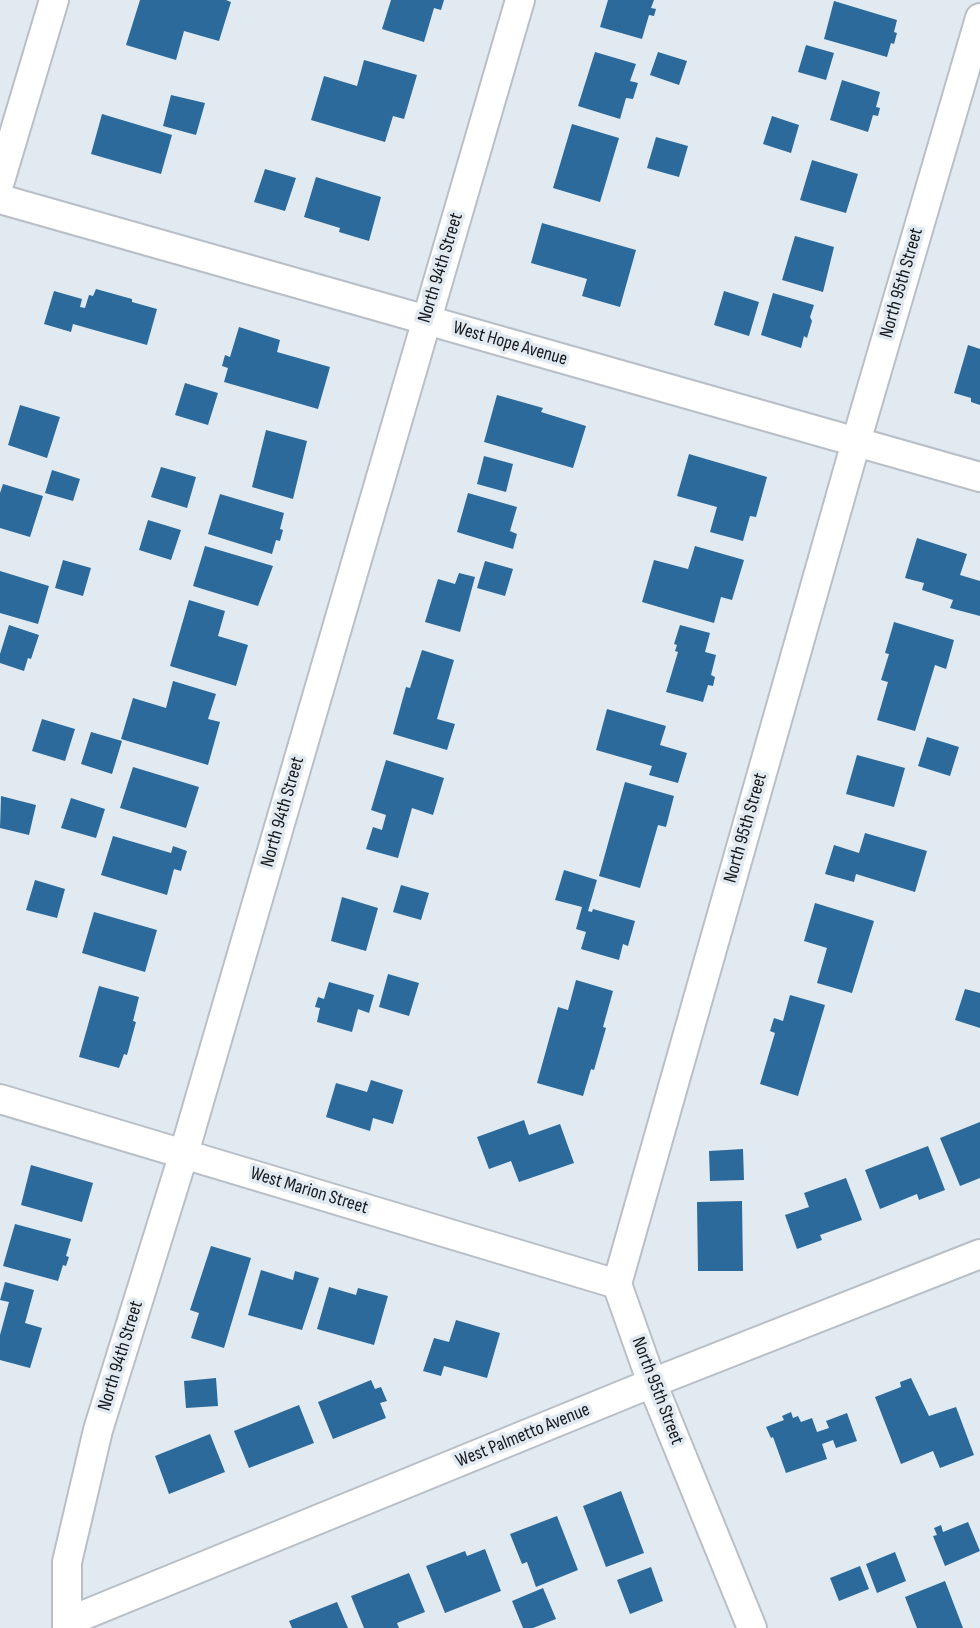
<!DOCTYPE html>
<html>
<head>
<meta charset="utf-8">
<style>
  body { margin:0 }
  canvas { display:block; background:#e2eaf1 }
</style>
</head>
<body>
<canvas width="980" height="1628"></canvas>
<script>
const c = document.querySelector('canvas').getContext('2d');
c.lineJoin = 'round';
function fillPath(path, color) {
  c.fillStyle = color;
  c.fill(path, 'evenodd');
}
function toPath(rows) {
  const path = new Path2D();
  for (const r of rows) {
    path.moveTo(r[0], r[1]);
    for (let i = 2; i < r.length; i += 2) path.lineTo(r[i], r[i + 1]);
  }
  return path;
}
function stroke(path, color, width, dash) {
  c.strokeStyle = color;
  c.lineWidth = width;
  c.lineCap = dash ? 'butt' : 'round';
  c.setLineDash(dash || []);
  c.stroke(path);
}
function label(font, color, halo, rows, align = 'center') {
  c.font = font + ' "Sofia Sans Condensed",sans-serif';
  c.lineWidth = 7;
  c.setLineDash([]);
  c.textBaseline = 'middle';
  c.strokeStyle = halo;
  c.fillStyle = color;
  for (const [text, x, y, turn = 0] of rows) {
    c.save();
    c.translate(x, y);
    c.rotate((+turn || 0) * Math.PI / 180);
    c.textAlign = isNaN(turn) ? turn : align;
    if (halo) c.strokeText(text, 0, 0);
    c.fillText(text, 0, 0);
    c.restore();
  }
}
const building = toPath([
  [140,0,226,0,231,2,219,41,184,31,176,60,126,45],
  [391,0,444,0,441,10,434,8,424,42,382,29],
  [608,0,654,0,651,8,656,9,654,16,649,15,642,39,600,27],
  [834,1,897,20,894,32,897,33,894,44,891,43,887,57,824,39],
  [806,45,834,53,826,80,798,72],
  [595,52,636,64,630,81,638,83,633,99,626,98,620,119,578,106],
  [658,52,687,61,679,85,650,75],
  [364,60,417,75,404,119,393,116,385,142,311,120,324,76,357,86],
  [842,80,880,92,876,107,880,108,878,116,873,115,868,132,830,120],
  [171,95,205,103,196,135,163,126],
  [102,114,172,135,161,174,91,154],
  [772,116,799,125,791,153,763,144],
  [572,124,619,138,600,202,553,188],
  [656,137,688,146,679,177,647,168],
  [812,160,858,174,846,213,800,200],
  [265,169,296,178,285,211,254,202],
  [316,177,381,197,369,241,339,232,340,228,304,217],
  [542,223,636,250,620,307,582,296,587,279,531,263],
  [795,236,834,247,823,292,782,280],
  [96,289,132,299,132,302,157,309,147,345,73,324,71,332,44,324,54,291,82,299,80,307,85,308,89,295,93,296],
  [724,291,759,302,749,336,714,325],
  [773,293,814,305,810,317,812,321,807,338,804,336,801,348,761,335],
  [239,327,280,340,277,352,330,367,318,409,224,382,228,368,222,366,225,355,230,357],
  [968,345,980,349,980,405,971,402,971,398,954,393],
  [185,383,218,393,208,425,175,415],
  [497,395,543,408,541,412,586,426,573,468,484,442],
  [20,405,60,417,47,458,8,445],
  [266,430,307,441,293,499,252,487],
  [689,454,767,477,756,517,750,516,743,541,710,532,717,507,677,496],
  [484,456,513,464,506,492,477,484],
  [161,467,196,477,187,508,151,497],
  [52,470,80,479,73,501,45,493],
  [3,484,43,496,30,537,0,528,0,493],
  [468,493,517,507,510,531,517,534,513,549,457,532],
  [220,494,284,513,280,529,283,530,280,541,276,540,272,554,208,534],
  [148,520,181,530,171,560,139,550],
  [917,538,967,554,960,575,980,581,980,616,950,608,953,600,922,590,924,583,905,578],
  [205,546,273,566,258,606,193,586],
  [695,546,744,560,732,600,721,597,714,623,642,602,654,560,688,569],
  [63,560,91,568,83,596,55,588],
  [485,561,513,569,505,596,477,588],
  [0,571,49,586,38,624,0,613],
  [459,573,475,577,460,632,425,622,438,579,455,584],
  [189,600,225,611,218,636,248,645,236,686,170,666],
  [894,622,954,640,946,669,935,665,915,731,877,720,888,682,881,680,889,654,885,653],
  [9,625,39,635,31,659,28,658,24,671,0,663,0,654],
  [680,625,710,633,705,652,716,655,711,675,715,677,713,686,708,685,703,702,666,692,678,652,675,651,677,645,674,644],
  [422,650,454,660,437,719,455,724,447,750,393,734,406,687,410,688],
  [173,681,216,694,208,719,220,722,208,765,121,739,133,698,166,708],
  [607,709,666,726,660,745,687,753,678,783,649,775,652,766,596,750],
  [42,719,75,729,65,761,32,751],
  [91,732,122,741,112,774,81,764],
  [927,737,959,747,950,776,918,766],
  [857,755,905,768,894,807,846,794],
  [386,760,444,778,433,815,412,808,398,858,366,849,373,827,382,830,386,815,371,810],
  [133,767,199,787,186,828,120,808],
  [625,782,674,796,666,827,658,825,640,888,599,876],
  [1,796,36,805,29,835,0,828],
  [71,798,105,809,96,838,61,828],
  [865,833,927,851,915,892,856,874,854,882,825,874,834,845,859,853],
  [113,836,171,853,173,846,187,851,181,871,174,869,167,895,101,875],
  [564,870,597,880,588,911,592,912,593,909,635,921,628,946,623,944,619,960,581,949,586,932,576,929,582,907,555,900],
  [35,880,65,889,57,918,26,910],
  [401,885,429,893,421,920,393,912],
  [342,897,378,908,366,951,331,941],
  [815,903,874,921,852,993,817,983,827,948,804,941],
  [94,912,157,930,145,972,82,953],
  [388,974,419,983,409,1016,379,1007],
  [576,980,613,991,603,1027,606,1028,594,1070,591,1069,583,1096,537,1083,558,1007,568,1010],
  [329,982,374,995,369,1013,358,1009,352,1032,317,1022,320,1008,315,1007,318,997,324,999],
  [99,986,139,997,133,1021,136,1022,127,1055,124,1054,119,1068,79,1057],
  [965,989,980,993,980,1028,955,1020],
  [790,995,825,1005,798,1096,760,1084,775,1033,770,1031,774,1018,783,1021],
  [371,1080,403,1090,393,1124,373,1118,370,1131,326,1117,336,1083,367,1092],
  [524,1120,529,1135,560,1124,574,1163,519,1182,511,1161,489,1169,477,1137],
  [980,1122,980,1178,960,1186,940,1138],
  [928,1146,945,1190,919,1200,917,1194,880,1209,865,1170],
  [743,1149,744,1180,710,1181,709,1151],
  [31,1165,93,1183,82,1222,21,1205],
  [846,1178,862,1220,820,1235,822,1240,797,1249,785,1215,809,1207,804,1193],
  [742,1201,743,1271,698,1271,697,1202],
  [15,1224,71,1239,66,1256,69,1257,66,1266,63,1265,58,1281,3,1266],
  [211,1246,251,1258,224,1348,191,1338,199,1313,190,1310],
  [261,1270,293,1280,295,1271,319,1278,302,1330,248,1315],
  [5,1282,34,1290,25,1323,42,1328,30,1368,0,1360,0,1335,9,1302,0,1300],
  [329,1287,356,1295,358,1288,388,1296,374,1345,317,1329],
  [456,1320,500,1333,487,1378,444,1366,441,1376,423,1371,434,1338,449,1342],
  [216,1378,218,1406,186,1408,184,1381],
  [911,1378,929,1416,956,1407,974,1455,940,1468,933,1451,901,1464,875,1397,901,1387,900,1382],
  [371,1380,375,1389,381,1387,387,1401,380,1403,386,1418,333,1439,318,1402],
  [299,1405,314,1443,249,1468,234,1431],
  [791,1412,793,1418,798,1416,801,1422,812,1418,817,1432,829,1428,826,1421,847,1413,857,1441,836,1448,833,1440,822,1444,827,1459,786,1473,773,1437,771,1438,766,1427,784,1420,782,1416],
  [210,1434,225,1472,169,1494,155,1456],
  [621,1491,644,1553,606,1567,583,1506],
  [557,1516,578,1570,536,1587,527,1562,522,1564,510,1534],
  [968,1522,980,1551,945,1566,933,1536,937,1535,934,1528,941,1525,943,1532],
  [485,1549,501,1591,445,1613,426,1566,465,1551,467,1556],
  [895,1552,906,1581,877,1593,866,1564],
  [860,1566,869,1589,839,1601,830,1578],
  [651,1567,663,1601,630,1614,617,1580],
  [409,1573,425,1612,397,1623,399,1628,364,1628,351,1596],
  [945,1581,963,1628,917,1628,905,1597],
  [543,1588,556,1619,533,1628,523,1628,512,1601],
  [337,1602,348,1628,292,1628,289,1621]
]);
const street = toPath([
  [0,181,54,0],
  [0,199,980,477],
  [0,1099,617,1284],
  [67,1622,652,1383,980,1254],
  [67,1628,67,1562,98,1430,184,1153,520,0],
  [752,1628,652,1383,617,1284,856,442,980,18]
]);
const streetNames = [
  ["North 94th Street",441,268,-73],
  ["North 95th Street",902,283,-74],
  ["West Hope Avenue",510,344,16],
  ["North 94th Street",283,812,-74],
  ["North 95th Street",746,828,-74],
  ["West Marion Street",309,1191,17],
  ["North 94th Street",121,1356,-73],
  ["North 95th Street",657,1391,69],
  ["West Palmetto Avenue",523,1436,-22]
];
fillPath(building, '#2b6a9b');
stroke(street, '#b8bfc6', 32);
stroke(street, '#fff', 28);
label('19px', '#17191c', '#e2eaf1', streetNames);
</script>
</body>
</html>
